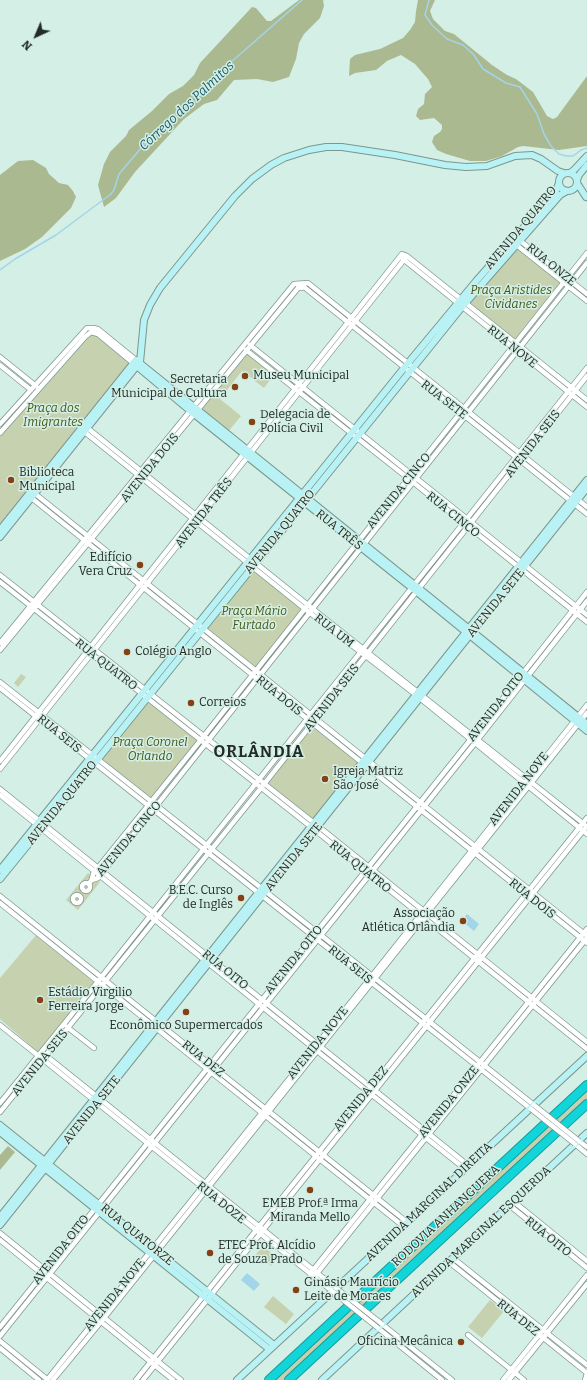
<!DOCTYPE html>
<html>
<head>
<meta charset="utf-8">
<style>
  body { margin:0 }
  #map { position:relative; width:587px; height:1380px; overflow:hidden; background:#d4efe5; font-family:Bitter,serif }
  canvas { display:block }
  .north { position:absolute; left:16px; top:16px; width:40px; height:40px; -webkit-text-stroke:3px #d4efe5; paint-order:stroke; rotate:224deg; font-size:11px; font-weight:700; line-height:16px; text-align:center; color:#212b27 }
  .north::after { content:''; display:block; margin:auto; width:14px; height:18px; background:#212b27; clip-path:polygon(50% 0,100% 100%,50% 72%,0 100%) }
</style>
</head>
<body>
<div id="map">
<canvas width="587" height="1380"></canvas>
<div class="north">N</div>
</div>
<script>
const c = document.querySelector('canvas').getContext('2d');
c.lineJoin = 'round';
function fillPath(path, color) {
  c.fillStyle = color;
  c.fill(path, 'evenodd');
}
function toPath(rows) {
  const path = new Path2D();
  for (const r of rows) {
    if (r.length === 3) {
      path.moveTo(r[0] + r[2], r[1]);
      path.arc(r[0], r[1], r[2], 0, 2 * Math.PI);
      continue;
    }
    path.moveTo(r[0], r[1]);
    for (let i = 2; i < r.length; i += 2) path.lineTo(r[i], r[i + 1]);
  }
  return path;
}
function stroke(path, color, width, dash) {
  c.strokeStyle = color;
  c.lineWidth = width;
  c.lineCap = dash ? 'butt' : 'round';
  c.setLineDash(dash || []);
  c.stroke(path);
}
function label(font, color, halo, rows, align = 'center') {
  c.font = font + ' Bitter,serif';
  c.lineWidth = 3;
  c.setLineDash([]);
  c.textBaseline = 'middle';
  c.strokeStyle = halo;
  c.fillStyle = color;
  for (const [text, x, y, turn = 0] of rows) {
    c.save();
    c.translate(x, y);
    c.rotate((+turn || 0) * Math.PI / 180);
    c.textAlign = isNaN(turn) ? turn : align;
    if (halo) c.strokeText(text, 0, 0);
    c.fillText(text, 0, 0);
    c.restore();
  }
}
const green = toPath([
  [516,245,564,283,515,344,465,303],
  [93,332,132,364,0,525,0,436],
  [247,351,275,373,264,388,242,371,220,399,241,416,227,433,198,410],
  [253,567,305,609,256,671,203,628],
  [21,674,26,677,18,687,14,683],
  [147,698,201,741,152,802,98,759],
  [312,723,362,762,314,823,264,784],
  [88,873,100,882,78,910,66,900],
  [37,934,94,982,38,1052,0,1019,0,978],
  [587,1089,587,1101,286,1380,273,1380],
  [263,1246,278,1258,271,1266,256,1254],
  [273,1296,294,1314,286,1324,264,1307],
  [490,1300,504,1311,482,1338,468,1327]
]);
const forest = toPath([
  [299,0,323,0,324,6,320,18,304,34,299,43,296,59,289,77,273,82,257,79,234,80,217,100,204,104,184,119,135,172,116,198,104,207,98,185,104,164,110,152,126,136,129,130,152,111,169,94,183,86,194,75,200,63,252,7,256,8,267,21,271,21],
  [418,0,435,0,430,11,433,19,445,31,454,34,492,65,507,75,516,79,533,92,547,116,553,119,557,117,587,76,587,146,559,150,523,146,518,147,502,156,486,161,470,161,446,154,437,150,432,142,434,136,440,132,442,129,442,125,434,118,420,120,416,116,418,109,424,104,425,94,432,87,428,79,415,64,401,55,387,61,376,70,355,73,349,76,350,59,355,55,380,49,403,38,410,30,415,22,416,11],
  [33,160,46,168,49,174,59,183,68,185,73,191,76,197,71,208,42,237,25,249,0,261,0,175,18,161],
  [8,1146,15,1152,0,1170,0,1155]
]);
const water = toPath([
  [467,914,479,924,474,931,462,921],
  [247,1273,260,1284,254,1291,241,1280]
]);
const stream = toPath([
  [429,0,425,15,432,25,447,39,463,45,474,55,483,69,506,83,520,87,537,114,544,134,551,146,559,154,566,156,573,156,581,150,587,148],
  [0,270,15,259,56,235,111,194,114,190,119,174,154,133,230,63,302,0]
]);
const street = toPath([
  [518,239,587,294],
  [514,243,587,301],
  [403,259,587,407],
  [301,288,304,287,587,514],
  [250,345,587,615],
  [246,350,409,479,587,622],
  [0,357,36,386],
  [0,365,31,390],
  [0,424,87,328,93,328,98,329,136,360],
  [85,426,313,609,584,824],
  [82,430,305,609,416,695,587,834],
  [0,433,85,337,91,332,98,334,133,363],
  [33,492,587,936],
  [29,496,587,943],
  [0,575,318,826,587,1042],
  [0,582,311,827,587,1049],
  [0,643,294,284,308,283,587,507],
  [0,650,298,288,301,288],
  [0,682,331,943,534,1105],
  [0,688,531,1109],
  [0,761,402,254,407,256,587,400],
  [0,769,407,256],
  [0,789,469,1166],
  [0,795,317,1051,465,1169],
  [92,880,98,878,153,810,587,263],
  [86,887,4],
  [89,884,92,879,93,874,204,736,587,253],
  [77,899,4],
  [0,896,407,1222],
  [0,903,403,1226],
  [0,1025,332,1291],
  [67,1027,94,1048],
  [44,1054,336,1288],
  [0,1103,68,1019,587,368],
  [0,1112,261,788,587,376],
  [579,1141,587,1147],
  [575,1144,587,1154],
  [513,1201,587,1261],
  [509,1205,587,1268],
  [0,1233,181,1380],
  [0,1240,173,1380],
  [453,1258,587,1365],
  [449,1262,587,1373],
  [310,1274,587,929],
  [314,1277,586,939],
  [382,1324,452,1380],
  [0,1327,471,739,587,592],
  [378,1328,442,1380],
  [468,1335,524,1380],
  [0,1336,475,743,587,601],
  [0,1341,48,1380],
  [0,1348,39,1380],
  [47,1380,372,976,587,705],
  [53,1380,104,1318,587,713],
  [136,1380,587,818],
  [143,1380,587,826],
  [503,1380,587,1275],
  [509,1380,587,1284],
  [585,1380,587,1373]
]);
const secondary = toPath([
  [568,182,9],
  [570,173,574,170,587,156],
  [577,180,579,175,587,165],
  [577,183,586,197],
  [136,360,587,724],
  [133,363,194,414,412,588,587,731],
  [0,530,135,361],
  [0,537,140,362,144,320,150,305,160,288,235,196,252,179,271,165,284,158,309,150,326,147,342,147,395,155,445,165,466,167,487,166,515,156,532,155,541,159,558,171,564,173],
  [0,870,404,368,477,280,556,191,559,183],
  [0,879,98,759,462,307,560,195,567,191],
  [0,1125,274,1345],
  [0,1132,269,1349],
  [0,1217,587,480],
  [0,1225,587,488],
  [237,1380,587,1056],
  [322,1380,587,1133]
]);
const highway = toPath([
  [269,1380,587,1085],
  [289,1380,587,1104]
]);
const streetBridge = toPath([
  [534,1105,579,1141],
  [531,1109,575,1144],
  [336,1288,382,1324],
  [332,1291,378,1328]
]);
const markers = [
  [245,376,4,"#854114"],
  [235,387,4,"#854114"],
  [252,422,4,"#854114"],
  [11,480,4,"#854114"],
  [140,565,4,"#854114"],
  [127,652,4,"#854114"],
  [191,703,4,"#854114"],
  [325,779,4,"#854114"],
  [241,898,4,"#854114"],
  [463,921,4,"#854114"],
  [40,1000,4,"#854114"],
  [186,1012,4,"#854114"],
  [310,1190,4,"#854114"],
  [210,1253,4,"#854114"],
  [296,1290,4,"#854114"],
  [461,1342,4,"#854114"]
];
const streetNames = [
  ["AVENIDA QUATRO",521,228,-50],
  ["RUA ONZE",551,265,39],
  ["RUA NOVE",512,347,39],
  ["RUA SETE",444,400,38],
  ["AVENIDA SEIS",533,444,-52],
  ["AVENIDA DOIS",150,468,-51],
  ["AVENIDA CINCO",399,491,-51],
  ["AVENIDA TRÊS",204,513,-52],
  ["RUA CINCO",453,515,39],
  ["RUA TRÊS",339,530,39],
  ["AVENIDA QUATRO",280,532,-51],
  ["AVENIDA SETE",496,603,-51],
  ["RUA UM",334,631,38],
  ["RUA QUATRO",106,665,38],
  ["RUA DOIS",279,696,39],
  ["AVENIDA SEIS",332,698,-52],
  ["AVENIDA OITO",496,707,-52],
  ["RUA SEIS",59,734,39],
  ["AVENIDA NOVE",519,789,-52],
  ["AVENIDA QUATRO",62,803,-51],
  ["AVENIDA CINCO",129,839,-50],
  ["AVENIDA SETE",294,857,-51],
  ["RUA QUATRO",360,867,39],
  ["RUA DOIS",532,899,39],
  ["AVENIDA OITO",294,960,-51],
  ["RUA SEIS",350,965,39],
  ["RUA OITO",225,970,39],
  ["AVENIDA NOVE",318,1043,-51],
  ["RUA DEZ",203,1059,39],
  ["AVENIDA SEIS",40,1063,-51],
  ["AVENIDA DEZ",361,1099,-51],
  ["AVENIDA ONZE",449,1102,-51],
  ["AVENIDA SETE",92,1110,-51],
  ["AVENIDA MARGINAL DIREITA",429,1202,-43],
  ["RUA DOZE",221,1203,39],
  ["RODOVIA ANHANGUERA",446,1216,-43],
  ["AVENIDA MARGINAL ESQUERDA",481,1232,-43],
  ["RUA QUATORZE",137,1235,39],
  ["RUA OITO",548,1237,39],
  ["AVENIDA OITO",61,1250,-52],
  ["AVENIDA NOVE",115,1295,-51],
  ["RUA DEZ",518,1318,39]
];
const parkNames = [
  ["Praça Aristides",511,291],
  ["Cividanes",511,305],
  ["Praça dos",53,409],
  ["Imigrantes",53,423],
  ["Praça Mário",254,612],
  ["Furtado",254,626],
  ["Praça Coronel",150,743],
  ["Orlando",150,757]
];
const poiNames = [
  ["Museu Municipal",253,376],
  ["Secretaria",227,380,"right"],
  ["Municipal de Cultura",227,394,"right"],
  ["Delegacia de",260,415],
  ["Polícia Civil",260,429],
  ["Biblioteca",19,473],
  ["Municipal",19,487],
  ["Edifício",132,558,"right"],
  ["Vera Cruz",132,572,"right"],
  ["Colégio Anglo",135,652],
  ["Correios",199,703],
  ["Igreja Matriz",333,772],
  ["São José",333,786],
  ["B.E.C. Curso",233,891,"right"],
  ["de Inglês",233,905,"right"],
  ["Associação",455,914,"right"],
  ["Atlética Orlândia",455,928,"right"],
  ["Estádio Virgilio",48,993],
  ["Ferreira Jorge",48,1007],
  ["Econômico Supermercados",186,1026,"center"],
  ["EMEB Prof.ª Irma",310,1204,"center"],
  ["Miranda Mello",310,1218,"center"],
  ["ETEC Prof. Alcídio",218,1246],
  ["de Souza Prado",218,1260],
  ["Ginásio Maurício",304,1283],
  ["Leite de Moraes",304,1297],
  ["Oficina Mecânica",453,1342,"right"]
];
const waterNames = [
  ["Córrego dos Palmitos",187,106,-43]
];
const districtNames = [
  ["ORLÂNDIA",259,753]
];
fillPath(green, '#c6d2af');
fillPath(forest, '#abb990');
fillPath(water, '#a2d5e7');
stroke(stream, '#a2d5e7', 1.5);
stroke(street, '#7e978e', 6);
stroke(secondary, '#7e978e', 8);
stroke(highway, '#179a9b', 10);
stroke(street, '#fff', 4.5);
stroke(secondary, '#b8f2f4', 6);
stroke(highway, '#11d5d9', 8);
stroke(streetBridge, '#7e978e', 6, []);
stroke(streetBridge, '#fff', 4.5);
for (const [x, y, r, color] of markers) {
  const dot = new Path2D();
  dot.arc(x, y, r, 0, 2 * Math.PI);
  c.fillStyle = color;
  c.fill(dot);
  stroke(dot, '#d4efe5', 1.5);
}
label('12px', '#212b27', '#d4efe5', streetNames);
label('italic 12px', '#455718', '#d4efe5', parkNames);
label('12px', '#212b27', '#d4efe5', poiNames, 'left');
label('italic 13px', '#16596d', '#d4efe5', waterNames);
c.letterSpacing = '1px';
label('bold 16px', '#212b27', '#d4efe5', districtNames);
c.letterSpacing = '0px';
</script>
</body>
</html>
